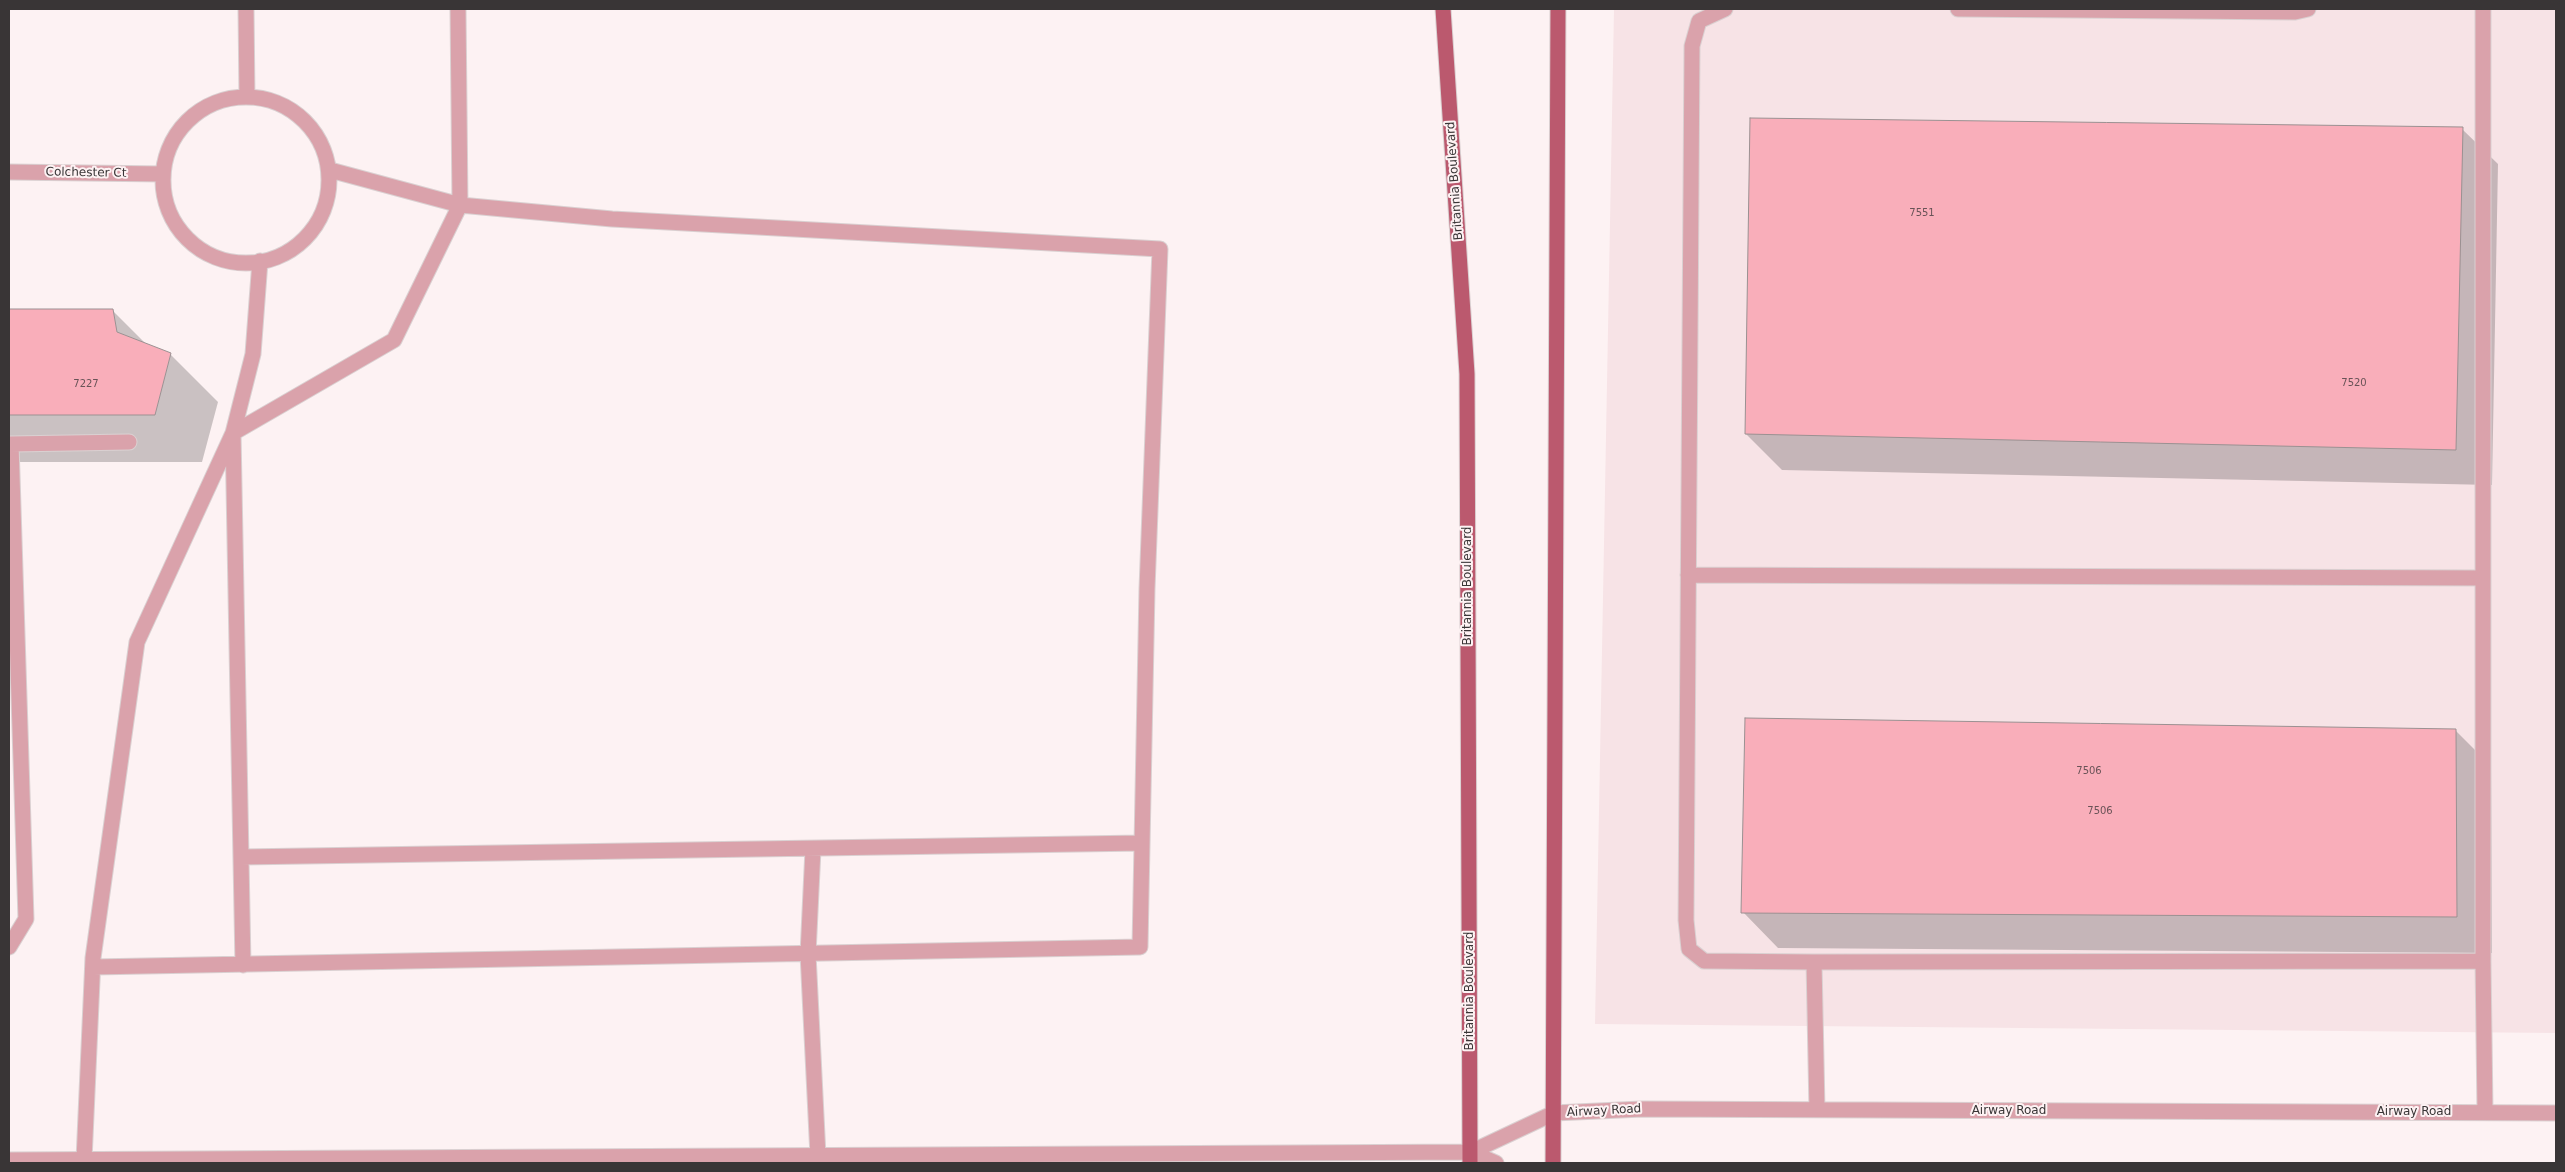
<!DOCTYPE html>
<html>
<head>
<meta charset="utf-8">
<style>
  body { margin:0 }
  #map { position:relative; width:2565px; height:1172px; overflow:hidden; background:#fdf2f3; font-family:"DejaVu Sans",sans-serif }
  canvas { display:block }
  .frame { position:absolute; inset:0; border:10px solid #393536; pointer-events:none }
</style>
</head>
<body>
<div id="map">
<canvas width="2565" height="1172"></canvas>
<div class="frame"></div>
</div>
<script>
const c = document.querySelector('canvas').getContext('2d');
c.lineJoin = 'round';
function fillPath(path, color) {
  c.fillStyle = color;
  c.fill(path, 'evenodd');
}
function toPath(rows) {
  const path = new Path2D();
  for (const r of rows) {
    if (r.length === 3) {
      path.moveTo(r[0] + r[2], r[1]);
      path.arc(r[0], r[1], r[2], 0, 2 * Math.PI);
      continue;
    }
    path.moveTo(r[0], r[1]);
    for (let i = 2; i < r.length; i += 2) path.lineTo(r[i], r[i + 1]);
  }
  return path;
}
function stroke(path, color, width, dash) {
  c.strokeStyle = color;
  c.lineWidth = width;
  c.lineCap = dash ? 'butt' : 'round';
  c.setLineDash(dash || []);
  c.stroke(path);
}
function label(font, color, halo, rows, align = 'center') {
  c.font = font + ' "DejaVu Sans",sans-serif';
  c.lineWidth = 4;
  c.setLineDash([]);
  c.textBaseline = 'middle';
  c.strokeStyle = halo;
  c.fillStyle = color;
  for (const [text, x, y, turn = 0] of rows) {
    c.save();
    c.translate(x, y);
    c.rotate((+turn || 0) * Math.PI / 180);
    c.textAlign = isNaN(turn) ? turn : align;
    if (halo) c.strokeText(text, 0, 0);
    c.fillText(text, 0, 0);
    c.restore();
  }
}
const built = toPath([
  [1614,9,2556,9,2556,1033,1595,1024]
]);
const shadow = toPath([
  [2462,129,2498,164,2492,485,1782,470,1746,434],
  [9,310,112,310,148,346,170,354,218,402,202,462,9,462],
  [2455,730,2491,766,2492,953,1778,948,1743,912]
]);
const building = toPath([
  [1750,118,2463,127,2456,450,1745,434,1750,118],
  [9,309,113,309,117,332,171,353,155,415,9,415,9,309],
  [1745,718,2456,729,2457,917,1741,913,1745,718]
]);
const minor = toPath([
  [246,9,247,97],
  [1725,9,1699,21,1692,46,1686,920,1689,949,1704,961,1814,962],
  [1958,9,2295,12,2308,9],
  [2483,9,2483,961],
  [246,180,83],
  [9,172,163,174],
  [9,444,11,444,26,919,9,947],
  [11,444,129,442],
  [1688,575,2483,578],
  [813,849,808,954,818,1156],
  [241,857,1142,843],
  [243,965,233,433,394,340,460,205,458,9],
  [93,967,1140,947,1147,589,1160,249,612,219,460,205,330,170],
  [1817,1110,1814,962,2483,961,2485,1112],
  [1471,1152,1554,1113,1642,1109,2556,1113],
  [9,1160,1471,1152,1496,1163],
  [84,1160,93,958,137,642,233,433,253,354,260,261]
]);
const major = toPath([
  [1443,9,1467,374,1470,1163],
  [1553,1163,1558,9]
]);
const numberNames = [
  ["7551",1922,213],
  ["7520",2354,383],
  ["7227",86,384],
  ["7506",2089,771],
  ["7506",2100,811]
];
const streetNames = [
  ["Colchester Ct",86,173,1],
  ["Britannia Boulevard",1455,181,-94],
  ["Britannia Boulevard",1468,586,-90],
  ["Britannia Boulevard",1470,991,-90],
  ["Airway Road",1604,1111,-3],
  ["Airway Road",2009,1111],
  ["Airway Road",2414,1112]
];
fillPath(built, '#f7e3e6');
fillPath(shadow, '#0003');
fillPath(building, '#f9aeba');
stroke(building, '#9b9192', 1);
stroke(minor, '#dad0d1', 17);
stroke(major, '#dad0d1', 17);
stroke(minor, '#daa2ab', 15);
stroke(major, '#bb596e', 15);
label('10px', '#695357', null, numberNames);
label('12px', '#393536', '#fdf2f3', streetNames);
</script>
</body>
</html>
